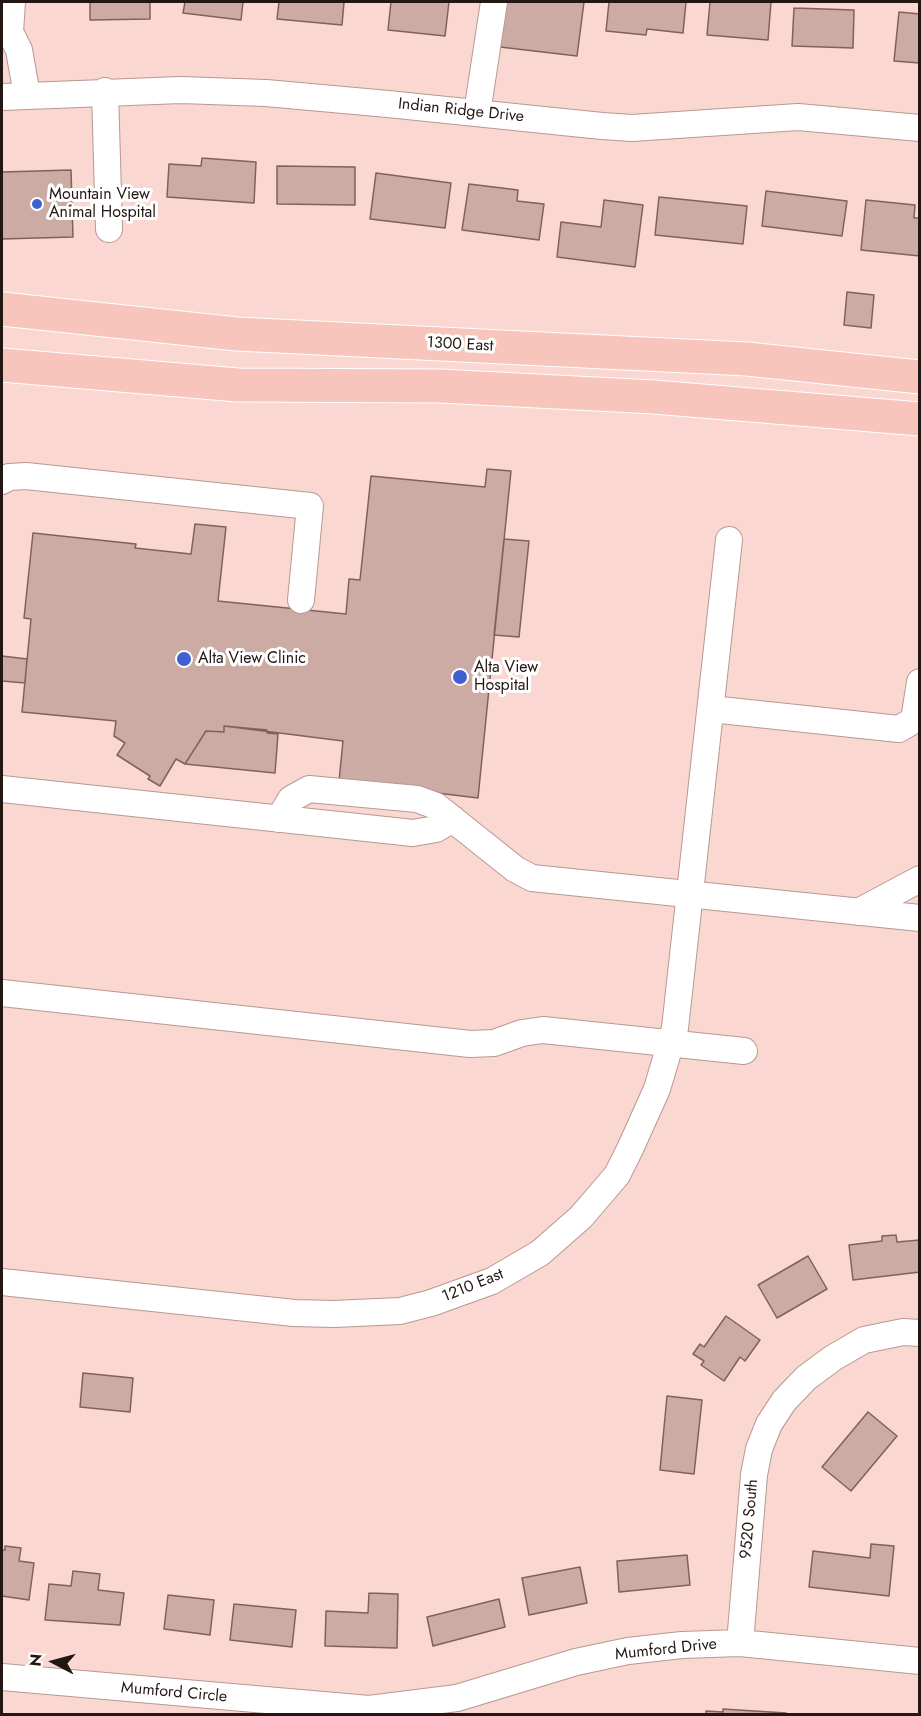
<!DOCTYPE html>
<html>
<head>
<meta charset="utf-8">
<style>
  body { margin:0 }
  #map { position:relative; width:921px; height:1716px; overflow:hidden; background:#fad7d0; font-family:Jost,sans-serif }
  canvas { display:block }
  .frame { position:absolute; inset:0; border:3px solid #231714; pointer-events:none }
  .north { position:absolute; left:24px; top:1632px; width:60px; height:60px; -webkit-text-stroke:4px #fff; paint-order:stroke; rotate:276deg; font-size:16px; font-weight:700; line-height:24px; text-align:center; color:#231714 }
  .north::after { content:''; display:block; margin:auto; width:21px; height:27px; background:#231714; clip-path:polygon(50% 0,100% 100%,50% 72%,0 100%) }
</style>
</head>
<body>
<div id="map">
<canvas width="921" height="1716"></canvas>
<div class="frame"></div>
<div class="north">N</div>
</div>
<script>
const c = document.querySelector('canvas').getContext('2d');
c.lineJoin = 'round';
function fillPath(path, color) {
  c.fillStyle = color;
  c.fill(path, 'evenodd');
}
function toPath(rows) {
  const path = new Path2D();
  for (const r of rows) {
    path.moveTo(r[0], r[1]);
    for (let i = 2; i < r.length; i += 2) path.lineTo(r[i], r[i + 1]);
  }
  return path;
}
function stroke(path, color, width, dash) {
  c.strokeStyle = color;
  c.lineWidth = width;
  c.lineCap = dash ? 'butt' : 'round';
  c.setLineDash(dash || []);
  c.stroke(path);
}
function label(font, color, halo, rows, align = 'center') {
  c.font = font + ' Jost,sans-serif';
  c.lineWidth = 6;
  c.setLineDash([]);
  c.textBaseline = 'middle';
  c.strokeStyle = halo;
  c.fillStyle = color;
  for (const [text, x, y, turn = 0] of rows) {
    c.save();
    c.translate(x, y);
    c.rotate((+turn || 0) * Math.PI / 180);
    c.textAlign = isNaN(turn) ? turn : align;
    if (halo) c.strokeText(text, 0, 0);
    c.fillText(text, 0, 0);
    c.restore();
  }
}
const building = toPath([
  [90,2,150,2,150,19,90,20,90,2],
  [185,2,243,2,241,20,183,13,185,2],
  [279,2,344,2,342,25,277,19,279,2],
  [391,2,449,2,445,36,388,30,391,2],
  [506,2,584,2,577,56,500,47,506,2],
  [609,2,686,2,683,33,647,29,646,35,606,31,609,2],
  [710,2,771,2,768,40,707,35,710,2],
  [794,8,854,10,853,48,792,46,794,8],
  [899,12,920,14,920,63,894,61,899,12],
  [202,158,256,162,254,203,167,197,169,164,201,166,202,158],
  [277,166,355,167,355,205,277,204,277,166],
  [71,170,73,237,2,239,2,172,71,170],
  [376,173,451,183,445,228,370,219,376,173],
  [469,184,518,190,517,201,544,204,539,240,462,230,469,184],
  [766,191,847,201,842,236,762,226,766,191],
  [659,197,747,206,743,244,655,235,659,197],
  [604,200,643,205,635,267,557,257,561,222,601,227,604,200],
  [866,200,915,205,914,218,920,218,920,256,861,250,866,200],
  [847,292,874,295,871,328,844,325,847,292],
  [487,469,511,471,478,798,339,781,343,741,224,726,224,732,206,731,185,764,176,759,160,786,148,779,150,776,117,755,125,743,114,736,116,721,22,712,31,619,24,618,33,533,136,544,135,548,191,554,195,524,226,527,218,601,346,614,349,579,360,580,371,476,485,487,487,469],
  [504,539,529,541,519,637,494,635,504,539],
  [2,656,27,659,25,683,2,681,2,656],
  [224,726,267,730,267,733,278,734,275,773,185,764,206,731,224,732,224,726],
  [896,1235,897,1242,920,1240,920,1272,853,1280,849,1245,882,1241,882,1236,896,1235],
  [808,1256,827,1289,777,1318,758,1285,808,1256],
  [726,1316,760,1340,745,1361,740,1357,724,1381,701,1365,704,1361,693,1354,700,1344,704,1347,726,1316],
  [83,1373,133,1378,130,1412,80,1407,83,1373],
  [667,1396,702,1400,694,1474,660,1470,667,1396],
  [868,1412,897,1436,851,1491,822,1467,868,1412],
  [871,1544,894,1546,889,1596,809,1587,813,1551,870,1558,871,1544],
  [5,1546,21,1548,19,1561,34,1563,29,1600,2,1596,2,1550,5,1550,5,1546],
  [687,1555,690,1585,619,1592,617,1561,687,1555],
  [580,1567,587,1603,529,1615,522,1578,580,1567],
  [73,1571,100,1574,98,1590,124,1593,120,1625,45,1620,49,1584,71,1586,73,1571],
  [369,1593,398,1594,397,1648,325,1646,326,1611,368,1613,369,1593],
  [168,1595,214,1600,210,1635,164,1629,168,1595],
  [499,1599,505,1627,433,1646,427,1617,499,1599],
  [234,1604,296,1610,292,1647,230,1640,234,1604],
  [723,1709,786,1713,786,1714,706,1714,706,1711,723,1712,723,1709]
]);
const minor = toPath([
  [12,2,10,32,19,50,27,95],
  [105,91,109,229],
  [2,97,181,90,266,93,388,104,602,126,632,128,798,117,920,128],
  [477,113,494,2],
  [2,481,9,477,26,476,310,506,301,600],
  [711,709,899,729,914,720,920,682],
  [2,789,413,833,436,829,453,819],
  [279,819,291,799,309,789,417,799,436,806,515,869,532,878,920,918],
  [858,912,920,879],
  [2,993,470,1044,494,1043,522,1033,543,1030,744,1051],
  [2,1282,294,1313,334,1314,400,1311,431,1303,492,1281,540,1253,581,1217,617,1175,630,1149,657,1089,675,1028,729,540],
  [740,1643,754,1475,759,1449,769,1424,784,1401,806,1378,833,1358,864,1340,903,1332,920,1333],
  [2,1677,369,1709,457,1698,576,1662,628,1651,682,1645,740,1643,920,1661]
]);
const major = toPath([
  [2,309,237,334,747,359,920,377],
  [2,365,238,385,440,386,654,397,920,419]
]);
const markers = [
  [37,204,6,"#405fd1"],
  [184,659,8,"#405fd1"],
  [460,677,8,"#405fd1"]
];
const streetNames = [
  ["Indian Ridge Drive",461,111,6],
  ["1300 East",460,345,3],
  ["1210 East",473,1286,-22],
  ["9520 South",750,1519,-85],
  ["Mumford Drive",666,1650,-6],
  ["Mumford Circle",174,1693,5]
];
const poiNames = [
  ["Mountain View",49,195],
  ["Animal Hospital",49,213],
  ["Alta View Clinic",198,659],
  ["Alta View",474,668],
  ["Hospital",474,686]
];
fillPath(building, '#ccaba4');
stroke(building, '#80615b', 1.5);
stroke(minor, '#b99892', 28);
stroke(major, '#fff', 35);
stroke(minor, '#fff', 26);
stroke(major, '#f7c5bb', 33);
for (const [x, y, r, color] of markers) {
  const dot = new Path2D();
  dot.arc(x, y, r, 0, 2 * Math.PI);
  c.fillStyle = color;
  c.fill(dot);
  stroke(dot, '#fff', 2);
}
label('16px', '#231714', '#fff', streetNames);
label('16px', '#231714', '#fff', poiNames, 'left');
</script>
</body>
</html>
